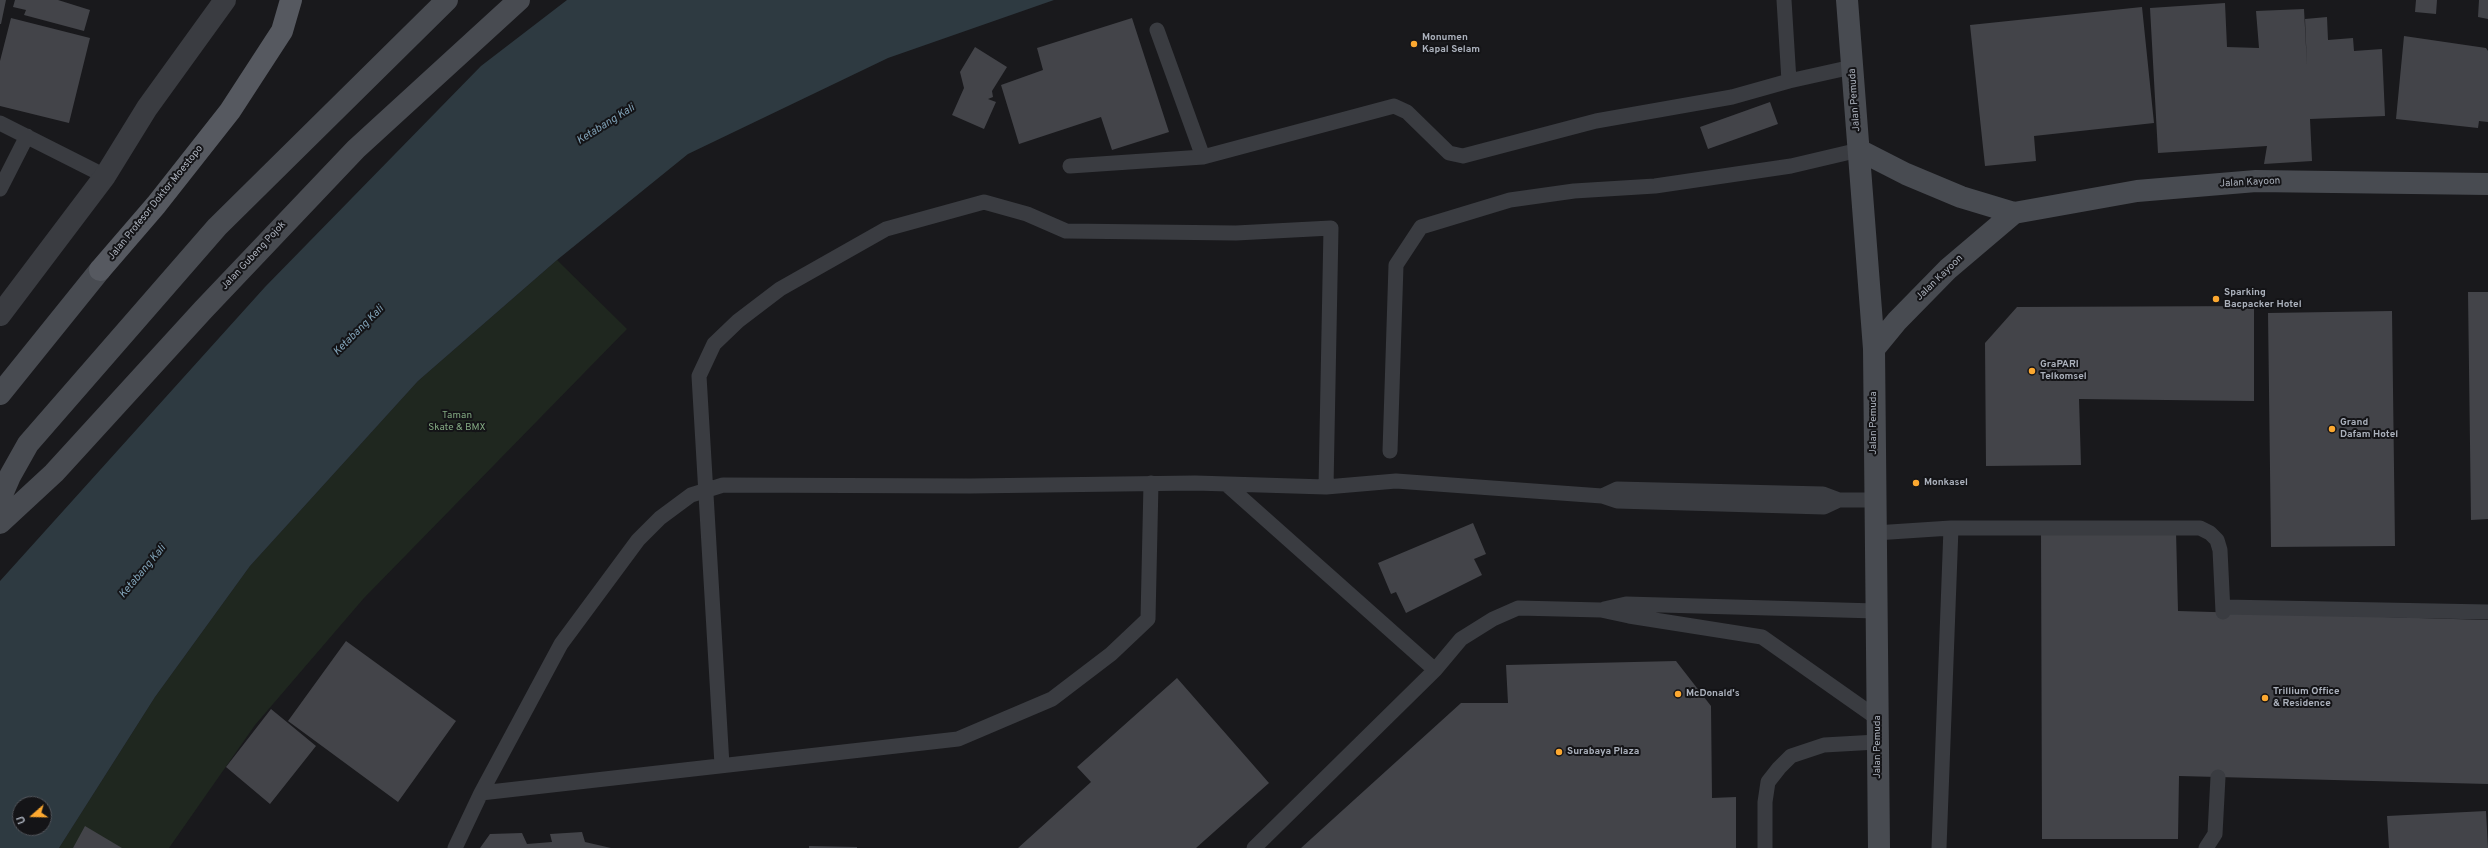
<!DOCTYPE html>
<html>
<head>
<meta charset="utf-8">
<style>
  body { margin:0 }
  #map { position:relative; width:2488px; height:848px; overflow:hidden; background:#19191c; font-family:Overpass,sans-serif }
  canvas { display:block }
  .north { position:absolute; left:12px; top:796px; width:40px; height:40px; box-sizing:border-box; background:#141417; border:1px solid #505359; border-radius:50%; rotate:250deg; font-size:11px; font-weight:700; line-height:16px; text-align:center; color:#abb1bc }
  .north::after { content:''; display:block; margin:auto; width:14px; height:18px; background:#fca830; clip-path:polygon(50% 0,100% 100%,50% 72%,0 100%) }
</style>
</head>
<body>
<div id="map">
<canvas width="2488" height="848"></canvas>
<div class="north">U</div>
</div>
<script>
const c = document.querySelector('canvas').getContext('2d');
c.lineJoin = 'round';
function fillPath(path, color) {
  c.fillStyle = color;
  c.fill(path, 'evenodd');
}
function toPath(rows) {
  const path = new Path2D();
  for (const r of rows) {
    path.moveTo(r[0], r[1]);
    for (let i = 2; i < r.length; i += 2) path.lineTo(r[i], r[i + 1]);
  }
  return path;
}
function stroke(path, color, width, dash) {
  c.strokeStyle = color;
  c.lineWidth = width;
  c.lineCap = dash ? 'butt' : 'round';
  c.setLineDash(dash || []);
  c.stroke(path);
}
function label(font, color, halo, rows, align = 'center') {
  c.font = font + ' Overpass,sans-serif';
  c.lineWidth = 4;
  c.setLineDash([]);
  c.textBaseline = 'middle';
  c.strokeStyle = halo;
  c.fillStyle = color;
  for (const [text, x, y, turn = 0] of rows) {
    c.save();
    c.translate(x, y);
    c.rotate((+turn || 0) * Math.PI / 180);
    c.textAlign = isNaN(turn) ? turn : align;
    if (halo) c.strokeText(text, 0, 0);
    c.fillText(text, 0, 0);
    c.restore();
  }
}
const green = toPath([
  [557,260,627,329,364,598,255,725,169,848,59,848,155,697,250,566,418,381]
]);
const water = toPath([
  [567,0,1054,0,888,58,688,154,557,260,418,381,250,566,155,697,59,848,0,848,0,581,265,287,481,66],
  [20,804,44,804,44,828,20,828]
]);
const building = toPath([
  [0,0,6,0,1,24,0,24],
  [15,0,58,0,90,10,84,31,24,15,26,10,13,7],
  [2416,0,2437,0,2436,14,2415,12],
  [2479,0,2488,0,2488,19,2478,17],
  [2225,3,2227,47,2259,48,2256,11,2304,9,2307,66,2305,19,2327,17,2328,40,2353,38,2354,51,2382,49,2385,116,2310,119,2312,161,2264,164,2267,146,2158,153,2150,8],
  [2142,7,2154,123,2034,136,2036,161,1985,166,1970,25],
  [11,18,90,38,69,123,0,106,0,61],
  [1132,18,1169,132,1112,150,1101,117,1019,144,1001,85,1043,70,1037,48],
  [2404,36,2486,48,2488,51,2488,122,2479,121,2478,128,2396,119],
  [975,47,1007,67,992,91,993,97,988,99,996,102,984,129,952,115,964,88,960,72],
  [1770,102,1778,124,1708,149,1700,127],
  [2468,292,2488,292,2488,519,2471,520],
  [2254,306,2254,401,2079,399,2081,465,1986,466,1985,343,2017,307],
  [2392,311,2395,546,2271,547,2268,313],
  [1473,523,1486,554,1474,559,1482,575,1406,613,1396,592,1391,594,1378,563],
  [2041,531,2176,531,2178,611,2488,620,2488,784,2179,776,2178,839,2042,839],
  [346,641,456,721,398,802,288,721],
  [1676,661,1711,706,1712,798,1736,797,1736,848,1301,848,1461,703,1508,703,1506,665],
  [1177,678,1269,783,1196,848,1018,848,1091,782,1077,767],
  [271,709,316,746,270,804,226,767],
  [2486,811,2488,848,2389,848,2387,816],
  [85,826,122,848,73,848],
  [582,832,585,842,611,848,480,848,490,834,522,833,527,844,552,842,550,834],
  [809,846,857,847,857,848,809,848]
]);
const service = toPath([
  [1784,0,1789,81],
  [1157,30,1203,157],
  [0,123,105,176],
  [1070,166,1203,157,1394,106,1407,112,1449,153,1463,156,1596,121,1732,97,1789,81,1852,67],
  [0,189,27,136],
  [1390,451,1396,265,1421,227,1510,200,1574,191,1655,186,1791,166,1859,150],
  [1226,484,1435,670],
  [1602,496,1617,489,1823,494,1839,500],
  [1875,533,1951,528,2200,528,2210,533,2217,540,2220,550,2223,612],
  [2224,607,2488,612],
  [1604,609,1626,604,1876,611],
  [722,765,699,376,714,344,738,321,780,289,886,229,984,202,1027,214,1066,231,1236,233,1331,228,1326,487],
  [481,793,958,739,1052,699,1111,654,1148,619,1151,483],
  [455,848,481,793,561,644,638,540,660,518,691,495,723,485,970,486,1195,483,1326,487,1396,481,1602,496,1617,501,1824,507,1839,500,1875,500],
  [1254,848,1435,670,1461,639,1493,619,1518,608,1601,610,1629,616,1762,637,1877,718],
  [1765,848,1765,802,1768,782,1779,768,1791,756,1824,745,1877,742],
  [1939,848,1951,528],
  [2206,848,2215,834,2218,777]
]);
const minor = toPath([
  [0,315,105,176,147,108,225,0]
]);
const secondary = toPath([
  [1847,0,1874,349,1879,848],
  [1859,150,1906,174,1961,197,2014,213,2137,191,2256,181,2488,184],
  [1874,349,1897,321,1948,269,2014,213],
  [0,394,100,270],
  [0,499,10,476,28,444,217,227,447,0],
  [0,523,54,473,203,310,356,149,519,0]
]);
const primary = toPath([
  [100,270,156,205,230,111,282,31,291,0]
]);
const markers = [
  [1414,44,4,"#fca830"],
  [2216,299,4,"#fca830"],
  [2032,371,4,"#fca830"],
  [2332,429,4,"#fca830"],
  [1916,483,4,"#fca830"],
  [1678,694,4,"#fca830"],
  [2265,698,4,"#fca830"],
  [1559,752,4,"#fca830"]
];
const poiNames = [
  ["Monumen",1422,38],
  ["Kapal Selam",1422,50],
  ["Sparking",2224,293],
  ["Bacpacker Hotel",2224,305],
  ["GraPARI",2040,365],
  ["Telkomsel",2040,377],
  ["Grand",2340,423],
  ["Dafam Hotel",2340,435],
  ["Monkasel",1924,483],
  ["Trillium Office",2273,692],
  ["& Residence",2273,704],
  ["McDonald's",1686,694],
  ["Surabaya Plaza",1567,752]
];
const streetNames = [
  ["Jalan Pemuda",1855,100,-94],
  ["Jalan Kayoon",2250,183,-3],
  ["Jalan Profesor Doktor Moestopo",156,203,-51],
  ["Jalan Gubeng Pojok",254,256,-47],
  ["Jalan Kayoon",1940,278,-44],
  ["Jalan Pemuda",1874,423,-90],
  ["Jalan Pemuda",1878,747,-90]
];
const parkNames = [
  ["Taman",457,416],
  ["Skate & BMX",457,428]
];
const waterNames = [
  ["Ketabang Kali",606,125,-32],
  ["Ketabang Kali",359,331,-45],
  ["Ketabang Kali",143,572,-50]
];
fillPath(green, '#1f271f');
fillPath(water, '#2e3a41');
fillPath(building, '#434449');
stroke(service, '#3a3c41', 15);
stroke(minor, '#3a3c41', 22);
stroke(secondary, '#484b51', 22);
stroke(primary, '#565960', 22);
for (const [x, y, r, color] of markers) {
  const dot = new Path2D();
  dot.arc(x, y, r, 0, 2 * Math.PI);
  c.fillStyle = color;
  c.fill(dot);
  stroke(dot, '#141417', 1.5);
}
label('bold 10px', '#abb1bc', '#141417', poiNames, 'left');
label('10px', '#abb1bc', '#141417', streetNames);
label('10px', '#82a881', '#141417', parkNames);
label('italic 11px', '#81a3b8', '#141417', waterNames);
</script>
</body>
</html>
